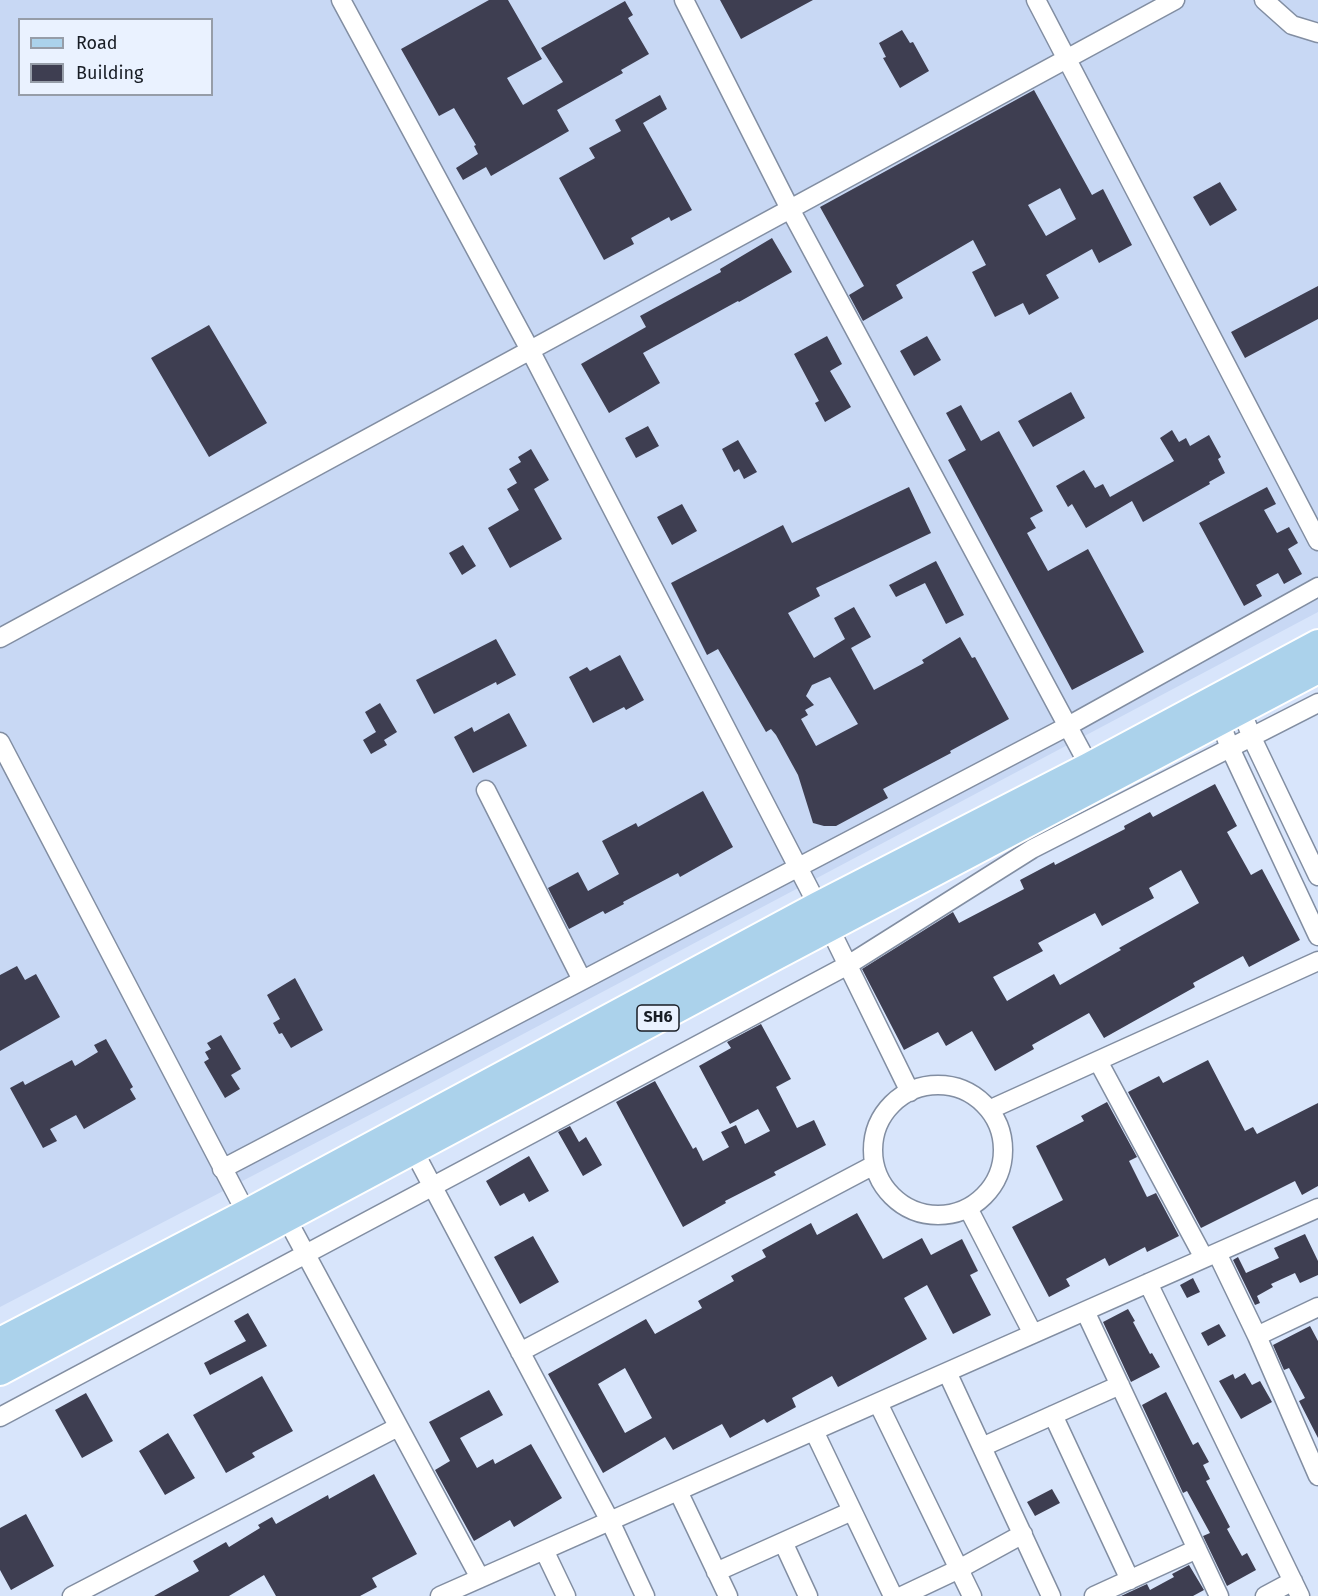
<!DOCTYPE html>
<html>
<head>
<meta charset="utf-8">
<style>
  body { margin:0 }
  #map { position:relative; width:1318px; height:1596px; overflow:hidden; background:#d8e5fb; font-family:"Fira Sans",sans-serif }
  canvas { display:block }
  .legend { position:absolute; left:18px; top:18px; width:195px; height:78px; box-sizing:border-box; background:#eaf2ff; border:2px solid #969da8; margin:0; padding:8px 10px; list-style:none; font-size:18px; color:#181d25 }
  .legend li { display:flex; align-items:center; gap:12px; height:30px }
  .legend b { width:30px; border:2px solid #969da8 }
</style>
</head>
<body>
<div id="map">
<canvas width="1318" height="1596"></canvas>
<ul class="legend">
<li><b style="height:8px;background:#abd2eb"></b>Road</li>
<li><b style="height:16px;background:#3e3e51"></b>Building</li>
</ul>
</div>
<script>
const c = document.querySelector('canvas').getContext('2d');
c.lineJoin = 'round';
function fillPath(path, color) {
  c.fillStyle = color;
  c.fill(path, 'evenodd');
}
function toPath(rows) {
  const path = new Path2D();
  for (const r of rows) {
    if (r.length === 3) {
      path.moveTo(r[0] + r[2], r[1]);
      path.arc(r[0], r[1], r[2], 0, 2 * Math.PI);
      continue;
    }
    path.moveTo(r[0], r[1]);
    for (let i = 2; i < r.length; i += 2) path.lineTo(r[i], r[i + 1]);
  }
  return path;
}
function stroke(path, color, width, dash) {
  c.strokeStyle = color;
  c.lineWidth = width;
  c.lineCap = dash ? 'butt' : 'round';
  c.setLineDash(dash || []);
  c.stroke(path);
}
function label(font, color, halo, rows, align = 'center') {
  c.font = font + ' "Fira Sans",sans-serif';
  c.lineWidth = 6;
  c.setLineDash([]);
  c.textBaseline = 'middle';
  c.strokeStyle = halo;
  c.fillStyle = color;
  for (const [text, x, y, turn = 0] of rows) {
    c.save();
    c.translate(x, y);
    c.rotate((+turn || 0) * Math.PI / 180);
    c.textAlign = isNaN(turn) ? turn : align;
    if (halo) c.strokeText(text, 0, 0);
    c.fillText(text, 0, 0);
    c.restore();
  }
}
const built = toPath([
  [0,0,1318,0,1318,612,429,1084,0,1307],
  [20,20,212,20,212,94,20,94]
]);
const building = toPath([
  [489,0,508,0,542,59,507,78,523,105,563,82,541,48,625,1,633,15,628,18,649,54,621,70,623,73,557,110,569,131,491,176,486,167,463,180,456,168,478,154,474,146,476,145,454,108,439,116,401,49],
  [720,0,813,0,741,39],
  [902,30,910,43,913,42,929,71,900,88,883,58,886,57,879,43],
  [1034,90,1092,195,1103,189,1132,245,1099,263,1092,249,1046,275,1059,298,1029,315,1023,303,995,317,972,272,986,265,973,240,896,285,903,298,863,321,849,295,864,286,820,207],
  [1060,188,1076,219,1046,236,1028,205],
  [660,95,667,109,643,123,692,210,671,221,669,217,631,238,634,244,604,260,559,178,595,158,589,148,621,131,615,120],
  [1220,182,1237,210,1210,226,1193,197],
  [772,238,792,272,739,302,738,301,643,353,660,383,609,413,581,364,646,327,640,316,721,272,720,269],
  [1318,286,1318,319,1245,358,1231,332],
  [209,325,267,423,209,457,151,358],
  [827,336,842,364,830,371,851,407,825,422,815,403,819,401,794,354],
  [927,336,941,360,914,376,900,351],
  [1071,392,1085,418,1033,447,1018,421],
  [961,405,981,441,999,431,1043,511,1030,518,1036,528,1027,533,1048,571,1088,549,1144,652,1072,690,948,460,966,450,946,413],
  [648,426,659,446,636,458,625,438],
  [1172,430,1179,442,1186,438,1190,446,1209,435,1221,457,1218,459,1225,473,1209,482,1210,484,1143,522,1132,501,1086,528,1072,504,1068,507,1056,486,1084,470,1095,488,1103,484,1110,497,1174,461,1160,438],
  [738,440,757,472,744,479,739,469,734,472,722,449],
  [531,449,549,480,534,489,562,539,510,568,488,528,519,510,507,489,517,483,509,469,521,462,518,457],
  [909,487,931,533,816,588,820,596,788,613,814,658,845,639,834,618,854,607,871,637,851,648,874,690,924,663,922,660,960,637,972,658,975,657,1009,719,950,751,951,753,883,789,888,798,836,826,824,826,813,823,798,775,776,735,771,729,766,732,718,649,707,655,671,583,783,525,792,543],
  [830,677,858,724,816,746,801,719,808,715,805,710,814,705,806,696,812,685],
  [1267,487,1276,504,1264,510,1277,533,1289,527,1298,543,1288,549,1302,574,1284,584,1278,573,1256,585,1262,596,1244,606,1199,523],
  [682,504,697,531,672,545,657,517],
  [463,545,476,566,462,575,449,553],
  [936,561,964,615,946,624,925,583,896,597,889,585],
  [496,639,516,675,497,685,496,682,434,714,416,680],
  [620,655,644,700,626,710,624,707,593,723,569,677,587,667,590,671],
  [380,703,397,732,384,740,387,745,371,754,363,740,376,732,365,712],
  [509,713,527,746,473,773,454,737,472,727,474,732],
  [1215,784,1237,826,1227,832,1251,875,1262,869,1300,940,1249,967,1243,956,1193,983,1195,987,1104,1038,1089,1013,1032,1045,1034,1049,995,1071,972,1031,946,1046,938,1032,904,1050,862,969,953,912,959,923,1024,889,1020,880,1054,862,1055,865,1125,829,1124,826,1150,812,1153,817],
  [1181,870,1199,903,1119,948,1121,950,1060,985,1054,974,1007,1001,993,977,1043,951,1038,943,1095,913,1102,926,1154,898,1149,888],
  [703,791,733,847,680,877,678,873,623,902,624,904,605,914,603,911,569,929,548,888,578,872,588,891,619,874,602,841,636,823,638,827],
  [17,966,25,980,36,974,60,1017,0,1051,0,975],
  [295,978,323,1030,291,1048,282,1033,279,1034,273,1023,280,1019,267,995],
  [761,1024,791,1079,776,1087,797,1128,814,1120,826,1145,774,1172,776,1175,725,1201,726,1203,683,1227,616,1102,655,1081,693,1149,696,1147,703,1161,729,1147,721,1132,736,1125,745,1144,770,1131,758,1109,730,1124,699,1066,731,1048,727,1042],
  [221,1035,241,1069,231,1075,240,1089,225,1098,204,1062,209,1059,205,1052,211,1049,207,1043],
  [106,1039,133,1087,130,1089,136,1099,84,1129,76,1115,50,1129,57,1141,43,1148,10,1088,23,1081,25,1085,72,1060,75,1066,98,1052,94,1045],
  [1208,1060,1245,1131,1253,1127,1257,1134,1318,1103,1318,1186,1302,1195,1295,1181,1201,1228,1128,1092,1159,1076,1163,1083],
  [1107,1102,1137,1157,1129,1161,1147,1197,1156,1193,1179,1236,1147,1252,1145,1247,1109,1266,1105,1258,1066,1279,1070,1286,1049,1297,1012,1227,1063,1200,1036,1146,1084,1121,1081,1116],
  [570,1126,579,1142,586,1137,602,1165,583,1176,558,1132],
  [529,1156,549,1191,529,1202,524,1193,500,1206,486,1181],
  [857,1213,883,1259,922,1238,931,1255,962,1239,978,1271,970,1275,991,1315,953,1334,927,1285,904,1298,927,1339,838,1387,832,1376,792,1398,796,1407,767,1423,764,1419,730,1438,722,1424,673,1450,665,1437,603,1473,548,1374,646,1319,655,1334,702,1308,698,1301,734,1281,731,1276,766,1257,762,1250,811,1223,817,1235],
  [625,1368,652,1418,625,1433,598,1384],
  [1305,1234,1318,1261,1318,1275,1300,1283,1295,1273,1271,1284,1273,1287,1257,1296,1260,1303,1255,1305,1233,1260,1238,1257,1246,1273,1279,1258,1274,1248],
  [533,1236,559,1282,520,1304,494,1257],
  [1193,1278,1200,1292,1187,1298,1180,1285],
  [1128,1309,1135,1321,1133,1322,1150,1354,1152,1353,1160,1367,1131,1382,1103,1322],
  [248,1313,267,1346,210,1375,204,1363,246,1341,234,1321],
  [1219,1324,1226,1336,1208,1346,1201,1333],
  [1310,1326,1318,1341,1318,1438,1299,1401,1305,1398,1289,1368,1284,1370,1273,1345],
  [1245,1373,1252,1385,1260,1381,1272,1402,1241,1419,1219,1381,1233,1374,1235,1379],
  [262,1376,293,1431,252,1453,255,1457,226,1473,193,1415],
  [489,1390,503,1415,460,1438,477,1468,493,1459,495,1464,531,1444,562,1498,514,1527,510,1520,474,1541,435,1470,450,1461,429,1422],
  [1166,1392,1193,1445,1198,1442,1209,1462,1203,1465,1210,1479,1206,1481,1230,1527,1227,1529,1242,1556,1247,1553,1256,1570,1227,1586,1203,1536,1210,1533,1187,1491,1183,1493,1142,1405],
  [86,1393,113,1441,82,1458,55,1410],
  [168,1433,195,1478,165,1495,139,1451],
  [374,1474,417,1554,372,1578,377,1587,360,1596,276,1596,264,1575,229,1596,154,1596,199,1571,193,1561,226,1542,229,1547,260,1528,258,1525,272,1517,276,1524,328,1495,329,1499],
  [1052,1489,1060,1503,1035,1516,1027,1502],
  [26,1514,54,1566,11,1590,0,1570,0,1528],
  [1189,1565,1204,1590,1193,1596,1121,1596,1147,1584,1150,1590,1174,1577,1172,1574]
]);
const street = toPath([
  [341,0,530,350,829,927,910,1092],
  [684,0,790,209,1094,775],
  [1036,0,1318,541],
  [1264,0,1292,25,1318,33],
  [0,638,1175,0],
  [1237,699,1252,738,1318,876],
  [1216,711,1230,748,1318,936],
  [0,742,251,1222],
  [486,790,582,980],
  [1098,1061,1204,1258],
  [938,1150,65],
  [991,1109,1318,961],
  [409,1142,610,1521,645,1596],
  [222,1169,1068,726,1318,587],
  [968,1208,1033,1334],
  [282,1210,480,1578],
  [1217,1253,1257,1336,1318,1476],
  [1148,1283,1300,1596],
  [1085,1311,1219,1596],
  [1257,1336,1318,1307],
  [520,1352,874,1165],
  [947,1372,1051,1596],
  [878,1403,972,1596],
  [1053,1415,1130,1580],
  [0,1417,848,965,1032,849,1318,703],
  [814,1431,893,1596],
  [982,1447,1120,1385],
  [678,1491,728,1596],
  [783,1542,808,1596],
  [544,1550,566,1596],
  [716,1572,852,1511],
  [72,1596,398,1427],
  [440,1596,1318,1208],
  [902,1596,959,1569,1023,1534],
  [1094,1596,1197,1549],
  [1265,1596,1293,1581]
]);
const primary = toPath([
  [0,1342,246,1214,818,906,1089,767,1318,644],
  [0,1371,775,956,1318,669]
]);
const shields = [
  [658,1018,42]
];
const shieldNames = [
  ["SH6",658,1018]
];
fillPath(built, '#c8d8f4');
fillPath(building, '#3e3e51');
stroke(street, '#828ea2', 21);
stroke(primary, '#fff', 32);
stroke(street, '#fff', 18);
stroke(primary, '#abd2eb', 28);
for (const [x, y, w] of shields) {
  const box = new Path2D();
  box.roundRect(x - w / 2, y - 13, w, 26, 4.5);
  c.fillStyle = '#eaf2ff';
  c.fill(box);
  stroke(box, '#181d25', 1.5);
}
label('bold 16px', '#181d25', null, shieldNames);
</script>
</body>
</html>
